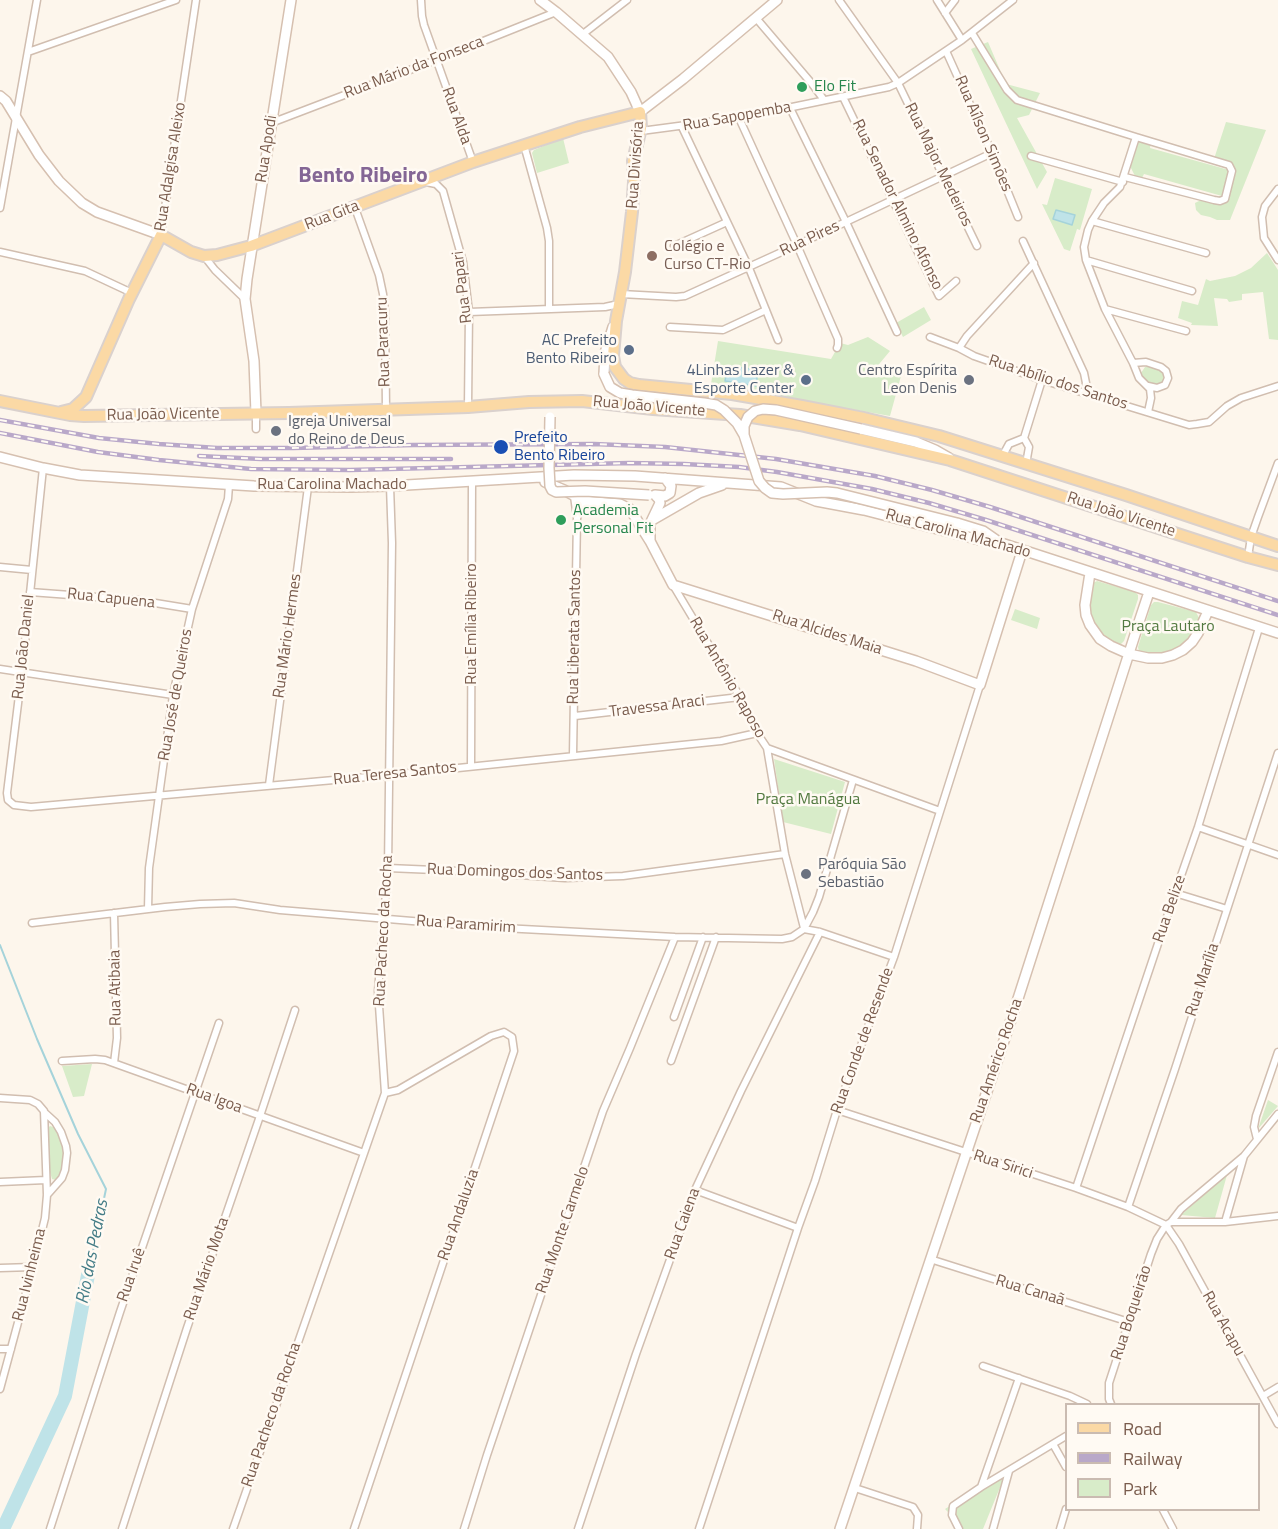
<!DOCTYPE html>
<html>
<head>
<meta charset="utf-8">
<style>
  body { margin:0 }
  #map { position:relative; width:1278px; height:1529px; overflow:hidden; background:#fdf6ec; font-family:"Titillium Web",sans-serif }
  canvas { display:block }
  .legend { position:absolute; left:1065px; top:1403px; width:195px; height:108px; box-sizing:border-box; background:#fffaf3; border:2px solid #cabbb1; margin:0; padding:8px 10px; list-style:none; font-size:18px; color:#7a5c4d }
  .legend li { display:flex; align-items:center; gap:12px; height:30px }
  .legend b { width:30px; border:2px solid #cabbb1 }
</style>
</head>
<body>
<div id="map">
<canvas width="1278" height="1529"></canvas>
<ul class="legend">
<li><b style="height:8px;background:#fbd9a5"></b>Road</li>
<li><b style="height:8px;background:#b9a8c9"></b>Railway</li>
<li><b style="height:16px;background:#d8ecc9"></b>Park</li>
</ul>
</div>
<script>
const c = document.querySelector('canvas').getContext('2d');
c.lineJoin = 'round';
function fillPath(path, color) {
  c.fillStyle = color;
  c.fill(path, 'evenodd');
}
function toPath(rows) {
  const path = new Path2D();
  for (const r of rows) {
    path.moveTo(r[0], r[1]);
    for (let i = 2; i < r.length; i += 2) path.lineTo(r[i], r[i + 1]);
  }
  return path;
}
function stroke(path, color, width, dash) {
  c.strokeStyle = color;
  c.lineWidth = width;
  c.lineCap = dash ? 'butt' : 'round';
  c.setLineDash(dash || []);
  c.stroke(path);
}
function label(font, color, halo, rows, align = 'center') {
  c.font = font + ' "Titillium Web",sans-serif';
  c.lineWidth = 5;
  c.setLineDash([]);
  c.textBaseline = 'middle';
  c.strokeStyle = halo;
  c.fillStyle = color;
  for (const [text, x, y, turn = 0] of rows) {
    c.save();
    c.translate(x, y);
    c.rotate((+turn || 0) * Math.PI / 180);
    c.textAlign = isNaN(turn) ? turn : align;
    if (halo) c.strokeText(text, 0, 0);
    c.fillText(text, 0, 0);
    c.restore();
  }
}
const green = toPath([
  [988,42,1006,84,1040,93,1029,115,1017,118,1047,172,1037,189,971,49],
  [1226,122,1266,130,1230,220,1217,220,1210,217,1201,215,1196,210,1195,203,1203,199,1222,204,1232,171,1222,162,1214,159],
  [563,138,569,163,537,173,532,153,534,150],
  [1143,141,1151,143,1150,148,1229,170,1222,196,1144,174,1142,178,1135,176,1130,166,1136,147,1138,143],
  [1055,178,1092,189,1080,230,1077,229,1070,251,1064,249,1042,204,1047,205],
  [1267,253,1278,270,1278,340,1269,339,1263,292,1242,294,1242,300,1229,302,1227,299,1214,298,1218,326,1191,325,1192,323,1178,318,1182,301,1198,305,1206,279,1210,281,1235,276,1251,268],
  [924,307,931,320,903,337,896,323],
  [868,337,890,351,875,369,901,376,890,416,711,384,718,341,831,359,840,343,848,345],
  [1145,367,1150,367,1161,371,1164,375,1163,382,1161,384,1155,384,1144,380,1141,373],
  [1097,581,1135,592,1138,595,1138,599,1124,641,1121,644,1117,644,1109,640,1095,625,1091,616,1090,598,1093,583],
  [1154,602,1158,602,1196,612,1199,618,1196,628,1189,639,1182,646,1172,651,1151,655,1139,652,1138,647,1151,605],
  [1015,609,1040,618,1037,629,1011,620],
  [774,759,845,782,831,834,783,822],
  [92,1064,84,1096,73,1097,62,1066],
  [1268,1100,1278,1106,1258,1129],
  [50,1126,56,1128,62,1140,65,1159,60,1177,56,1180,52,1179,48,1165,47,1129],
  [1227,1175,1215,1218,1181,1215],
  [999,1477,1003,1480,983,1529,960,1529,951,1515,945,1509,980,1487]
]);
const water = toPath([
  [1056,210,1075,215,1072,225,1053,219,1056,210],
  [728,366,758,370,756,386,725,381,728,366]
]);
const stream = toPath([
  [0,945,37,1039,78,1134,106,1189,88,1275]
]);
const river = toPath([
  [3,1529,65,1396,88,1275]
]);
const street = toPath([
  [421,0,422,16,424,25,473,162],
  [839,0,898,83,977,246],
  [937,0,962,40],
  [945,13,955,0],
  [756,18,813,85,824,100],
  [972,33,1007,90,1017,100,1136,137,1120,187,1104,203,1092,221,1088,230,1084,247,1086,260,1105,309,1133,363,1139,378,1150,389,1151,398,1148,412],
  [583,34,627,0],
  [946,51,992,153,1018,217],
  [28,52,176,0],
  [843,97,939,296,956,281],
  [790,108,846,222,897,332],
  [739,118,797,245,838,339,838,345,837,348],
  [271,123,436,60,556,12],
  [682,127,749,268,778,340],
  [641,131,739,118,889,87,898,83,962,40,1013,0],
  [524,145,547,228,549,241,549,309],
  [1031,156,1123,182],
  [1125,177,1214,200,1220,201,1225,199,1232,171,1229,165,1136,137],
  [426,182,436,184,443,191,463,262,469,312,468,407],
  [1278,189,1265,206,1262,217,1264,238,1278,260],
  [0,208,37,0],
  [355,208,379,275,383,294,385,312,386,409],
  [1092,221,1206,253],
  [161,235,196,0],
  [1023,241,1084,373,1086,383,1084,392],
  [674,246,727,222],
  [0,252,85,271,132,293],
  [204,256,215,270,245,299],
  [1086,260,1192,291],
  [621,294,676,297,685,296,797,245,992,153],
  [1105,309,1186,331],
  [469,312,605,307,619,304],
  [670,327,723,330,766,310],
  [930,337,959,348,974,356,1042,380,1189,425,1197,424,1209,422,1227,406,1241,398,1278,386],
  [959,348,967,336,1034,263],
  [1133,363,1146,362,1161,367,1166,371,1168,378,1165,385,1157,388,1148,386],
  [256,429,256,413],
  [1002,457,1009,444,1024,438],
  [1026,464,1029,447,1024,438,1042,380],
  [43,468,22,671,7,793,8,800,14,805,31,807,390,775,721,741,757,733],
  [577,518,581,509,589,502],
  [1248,557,1251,537,1258,517,1278,463],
  [0,567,32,570],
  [673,585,740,697,757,733,767,748,940,811],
  [30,592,137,600,192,609],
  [0,669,173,695],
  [575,716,740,697],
  [767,748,785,854,804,928],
  [573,755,577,518,574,496],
  [471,766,472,482],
  [269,785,308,487],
  [1198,827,1278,855],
  [388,868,458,871,565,878,623,876,785,854],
  [1175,893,1227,909],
  [148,909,149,868,173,695,192,609,228,499,229,485],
  [32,923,165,907,200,904,234,903,280,910,484,927,675,937,782,939,792,937,804,929,813,912,819,897,853,780],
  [804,929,820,932,894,957],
  [674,1017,703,937],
  [62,1061,95,1059,105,1060,364,1153],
  [671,1061,716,937],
  [114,1063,117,1038,114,913],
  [0,1098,30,1100,38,1104,44,1111,47,1195,45,1218,33,1267,0,1389],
  [837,1110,1076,1188,1128,1207,1166,1225],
  [44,1112,55,1122,61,1132,66,1146,67,1153,65,1170,62,1178,47,1195],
  [1257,1139,1254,1127,1256,1116,1278,1052],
  [0,1182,46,1180],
  [1076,1188,1175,893,1198,827,1259,628],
  [695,1190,798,1228],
  [1128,1207,1175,1069,1278,753],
  [1171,1222,1225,1222,1278,1216],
  [1225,1222,1244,1156],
  [1166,1225,1179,1244,1278,1424],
  [930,1259,1129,1322],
  [0,1268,33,1267],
  [0,1349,11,1349],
  [983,1366,1070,1396,1087,1404],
  [1263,1396,1278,1387],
  [1111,1404,1109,1399,1109,1383,1151,1254,1157,1239,1166,1225,1171,1222,1181,1209,1244,1156,1278,1114],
  [1053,1444,1066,1467],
  [981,1487,1019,1378],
  [855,1488,913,1507,918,1515,917,1529],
  [1163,1510,1173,1529],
  [50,1529,120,1312,219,1023],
  [122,1529,187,1328,260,1116,295,1010],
  [233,1529,385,1093,378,991,388,868,392,543,390,486],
  [354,1529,514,1051,512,1037,504,1032,491,1036,398,1090,385,1093],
  [464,1529,487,1455,603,1111,630,1048,675,937],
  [578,1529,636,1354,695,1190,741,1091,820,932],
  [699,1529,798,1228,815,1181,837,1110,894,957,980,685],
  [959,1529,952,1515,953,1506,981,1487,1066,1436],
  [993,1529,1009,1471],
  [1060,1529,1066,1509]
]);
const secondary = toPath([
  [540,0,556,12,608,57,631,92,640,112,683,79,777,0],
  [0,96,6,101,39,155,59,181,82,203,97,212,161,235],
  [604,374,605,353,613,327],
  [256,413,254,361,245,299,247,279,291,0],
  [861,429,916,442,935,450,949,458],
  [0,457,43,468,80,475,254,486,351,487,390,486,574,475,635,476,781,487,816,501,864,510,980,540,998,542,1278,633],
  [545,482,564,490,584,501,620,504,630,509,650,541,673,585,916,661,980,685,1022,551],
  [655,495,665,496,670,493,671,486,665,478],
  [652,520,699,493,722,485],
  [957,523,983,531,996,540],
  [650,541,650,524,660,503,659,499,656,496],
  [1090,573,1085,605,1086,615,1090,625,1100,639,1111,646,1129,654,1148,658,1162,658,1173,655,1183,650,1192,642,1198,633,1208,611],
  [840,1529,1015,1008,1140,619,1149,592]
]);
const primary = toPath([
  [0,401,70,415,84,416,289,413,468,407,529,402,582,401,653,409,740,415,800,425,950,460,1248,557,1278,565],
  [61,412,73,409,86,397,129,299,161,235,191,252,204,256,217,255,251,246,473,162,580,127,640,112,641,128,633,161,634,182,632,212,625,272,616,321,613,356,615,367,624,379,630,383,639,385,732,394,802,406,864,418,939,436,1126,495,1278,546]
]);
const rail = toPath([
  [0,420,99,438,159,444,217,448,293,448,413,445,594,444,665,447,776,459,875,476,932,490,990,507,1278,601],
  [0,433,98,452,159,460,251,469,350,470,629,463,684,464,739,467,777,472,872,489,929,503,986,520,1278,615],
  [199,456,261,459,451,459]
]);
const secondaryBridge = toPath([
  [604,374,610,387,620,393,632,395,704,403,716,405,724,410,737,423,744,435,759,481,765,488,772,493,783,494,827,492,837,493,957,523],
  [550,417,549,468,550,486,552,490,556,492,585,491,649,495],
  [744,435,744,426,748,417,755,411,763,409,776,410,861,429]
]);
const markers = [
  [802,87,6,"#2e9e5b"],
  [652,256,6,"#8d6e63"],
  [629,350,6,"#5c6f8a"],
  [806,380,6,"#5c6f8a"],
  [969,380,6,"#6b7280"],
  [276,431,6,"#6b7280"],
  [501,447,8,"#1a4fb4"],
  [561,520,6,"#2e9e5b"],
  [806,874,6,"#6b7280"]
];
const streetNames = [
  ["Rua Mário da Fonseca",414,68,-21],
  ["Rua Alda",456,116,70],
  ["Rua Sapopemba",737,117,-10],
  ["Rua Aílson Simões",983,134,67],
  ["Rua Apodi",267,149,-81],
  ["Rua Divisória",636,165,-86],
  ["Rua Major Medeiros",938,165,64],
  ["Rua Adalgisa Aleixo",171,167,-81],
  ["Rua Senador Almino Afonso",897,205,64],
  ["Rua Gita",332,216,-21],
  ["Rua Pires",810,239,-25],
  ["Rua Papari",463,287,-97],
  ["Rua Paracuru",384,342,-92],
  ["Rua Abílio dos Santos",1058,383,18],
  ["Rua João Vicente",649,407,5],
  ["Rua João Vicente",163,415,-1],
  ["Rua Carolina Machado",332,485],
  ["Rua João Vicente",1121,515,18],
  ["Rua Carolina Machado",958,534,15],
  ["Rua Capuena",111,599,6],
  ["Rua Emília Ribeiro",472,624,-90],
  ["Rua Alcides Maia",827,633,18],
  ["Rua Mário Hermes",288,636,-82],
  ["Rua Liberata Santos",575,637,-89],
  ["Rua João Daniel",24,647,-84],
  ["Rua Antônio Raposo",727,678,60],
  ["Rua José de Queiros",176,695,-80],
  ["Travessa Araci",657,707,-7],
  ["Rua Teresa Santos",395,774,-6],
  ["Rua Domingos dos Santos",515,873,2],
  ["Rua Belize",1170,909,-71],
  ["Rua Paramirim",466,925,4],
  ["Rua Pacheco da Rocha",384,931,-87],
  ["Rua Marília",1203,980,-72],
  ["Rua Atibaia",116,988,-91],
  ["Rua Conde de Resende",863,1041,-70],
  ["Rua Américo Rocha",997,1061,-71],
  ["Rua Igoa",214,1099,20],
  ["Rua Sirici",1003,1165,18],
  ["Rua Andaluzia",459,1215,-71],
  ["Rua Caiena",683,1224,-70],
  ["Rua Monte Carmelo",563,1230,-71],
  ["Rua Mário Mota",207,1269,-71],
  ["Rua Ivinheima",30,1275,-76],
  ["Rua Iruê",132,1275,-71],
  ["Rua Canaã",1030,1291,17],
  ["Rua Boqueirão",1132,1313,-72],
  ["Rua Acapu",1223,1324,61],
  ["Rua Pacheco da Rocha",272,1415,-71]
];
const leisureNames = [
  ["Elo Fit",814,87],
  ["Academia",573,511],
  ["Personal Fit",573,529]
];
const educationNames = [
  ["Colégio e",664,247],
  ["Curso CT-Rio",664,265]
];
const serviceNames = [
  ["AC Prefeito",617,341],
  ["Bento Ribeiro",617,359],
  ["4Linhas Lazer &",794,371],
  ["Esporte Center",794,389]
];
const worshipNames = [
  ["Centro Espírita",957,371,"right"],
  ["Leon Denis",957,389,"right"],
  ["Igreja Universal",288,422],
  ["do Reino de Deus",288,440],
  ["Paróquia São",818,865],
  ["Sebastião",818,883]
];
const transitNames = [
  ["Prefeito",514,438],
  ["Bento Ribeiro",514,456]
];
const parkNames = [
  ["Praça Lautaro",1168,627],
  ["Praça Manágua",808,800]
];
const waterNames = [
  ["Rio das Pedras",93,1252,-79]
];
const districtNames = [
  ["Bento Ribeiro",363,177]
];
fillPath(green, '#d8ecc9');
fillPath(water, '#bfe3e8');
stroke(water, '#a5d3da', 1.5);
stroke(stream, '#a5d3da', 2);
stroke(river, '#bfe3e8', 14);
stroke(street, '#d1beb0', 9);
stroke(secondary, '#d6c0b0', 12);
stroke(primary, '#dad1cd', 14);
stroke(street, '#fff', 6);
stroke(secondary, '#fff', 9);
stroke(primary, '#fbd9a5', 10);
stroke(rail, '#b9a8c9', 4.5);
stroke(rail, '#fffaf3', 2, [7]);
stroke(secondaryBridge, '#d6c0b0', 12, []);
stroke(secondaryBridge, '#fff', 9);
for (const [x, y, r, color] of markers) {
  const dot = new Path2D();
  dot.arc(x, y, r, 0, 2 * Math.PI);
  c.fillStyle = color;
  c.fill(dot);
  stroke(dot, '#fffaf3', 2);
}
label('16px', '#7a5c4d', '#fffaf3', streetNames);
label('16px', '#27864d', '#fffaf3', leisureNames, 'left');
label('16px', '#785e54', '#fffaf3', educationNames, 'left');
label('16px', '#4e5e75', '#fffaf3', serviceNames, 'right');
label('16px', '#5b616d', '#fffaf3', worshipNames, 'left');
label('16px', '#164399', '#fffaf3', transitNames, 'left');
label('16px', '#537a41', '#fffaf3', parkNames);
label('italic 18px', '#437c86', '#fffaf3', waterNames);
label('bold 22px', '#846695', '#fffaf3', districtNames);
</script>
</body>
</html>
